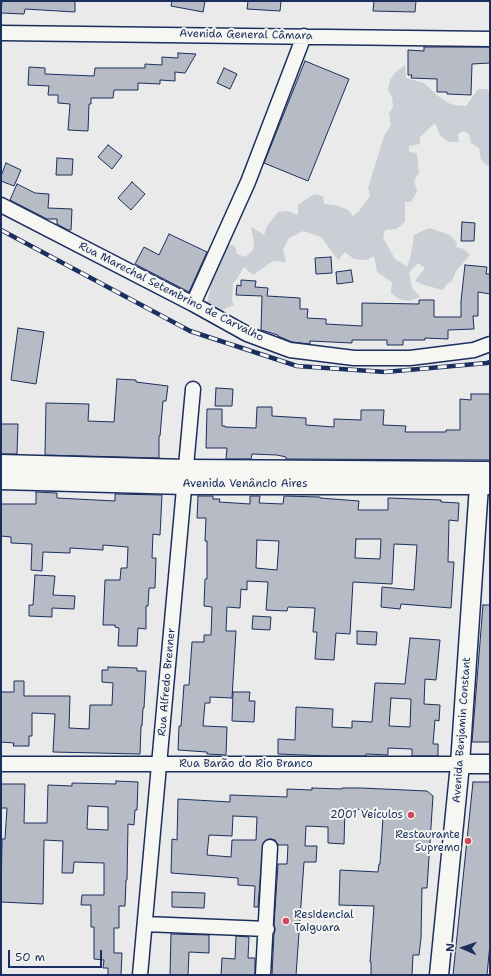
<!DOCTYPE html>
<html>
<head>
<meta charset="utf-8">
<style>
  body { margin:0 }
  #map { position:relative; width:491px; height:976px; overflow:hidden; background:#e9eae9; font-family:"Shantell Sans",sans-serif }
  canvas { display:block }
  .frame { position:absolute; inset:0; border:2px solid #1b2f5e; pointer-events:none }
  .north { position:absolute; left:443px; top:928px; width:40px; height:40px; -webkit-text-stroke:3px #f6f6f2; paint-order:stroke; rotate:272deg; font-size:11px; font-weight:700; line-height:16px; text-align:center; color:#1b2f5e }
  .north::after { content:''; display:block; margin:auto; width:14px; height:18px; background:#1b2f5e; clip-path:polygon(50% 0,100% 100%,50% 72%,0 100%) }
  .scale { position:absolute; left:8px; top:950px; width:94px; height:18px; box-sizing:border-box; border:2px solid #1b2f5e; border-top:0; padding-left:5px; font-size:12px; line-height:14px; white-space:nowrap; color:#1b2f5e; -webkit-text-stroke:3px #f6f6f2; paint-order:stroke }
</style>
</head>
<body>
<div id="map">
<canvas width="491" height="976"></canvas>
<div class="frame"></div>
<div class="north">N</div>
<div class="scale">50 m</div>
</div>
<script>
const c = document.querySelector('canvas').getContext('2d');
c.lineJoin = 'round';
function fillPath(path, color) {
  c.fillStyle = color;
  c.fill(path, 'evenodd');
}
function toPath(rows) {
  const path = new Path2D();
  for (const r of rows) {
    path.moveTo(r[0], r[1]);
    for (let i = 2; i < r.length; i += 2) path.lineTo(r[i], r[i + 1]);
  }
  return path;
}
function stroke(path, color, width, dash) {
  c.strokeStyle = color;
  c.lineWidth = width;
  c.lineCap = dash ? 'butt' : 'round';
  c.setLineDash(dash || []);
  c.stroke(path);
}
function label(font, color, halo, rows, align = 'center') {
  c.font = font + ' "Shantell Sans",sans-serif';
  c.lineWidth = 4;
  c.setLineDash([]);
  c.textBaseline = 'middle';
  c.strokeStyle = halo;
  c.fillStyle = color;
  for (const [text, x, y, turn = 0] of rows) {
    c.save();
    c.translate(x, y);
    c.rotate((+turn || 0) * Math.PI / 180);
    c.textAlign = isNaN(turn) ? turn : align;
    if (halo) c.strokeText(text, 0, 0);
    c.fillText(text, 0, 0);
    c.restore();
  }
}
const green = toPath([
  [405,65,406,78,424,83,438,96,448,103,455,105,466,106,478,89,487,89,490,93,490,165,488,166,481,160,479,148,471,143,469,134,464,131,458,134,459,142,449,142,440,135,435,123,420,137,420,144,409,146,409,152,417,153,419,173,414,181,417,191,411,202,405,202,405,222,396,229,385,230,383,238,395,259,407,267,411,255,414,235,429,228,450,235,457,243,456,247,464,249,470,255,456,271,452,281,447,284,443,290,424,285,415,281,425,268,418,263,409,272,412,288,420,297,409,301,399,299,391,293,392,282,377,272,374,256,367,260,354,259,345,252,338,260,321,237,303,231,289,238,283,250,286,262,273,261,253,275,244,267,237,279,233,283,232,301,234,305,217,312,207,303,211,284,219,261,227,245,235,246,237,254,246,257,253,250,254,242,251,227,264,235,267,226,278,212,288,211,298,215,298,205,314,194,323,196,324,204,339,206,348,210,353,216,359,211,370,196,368,188,384,136,391,125,389,113,393,107,392,97,388,90,390,80,395,73]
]);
const building = toPath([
  [2,1,75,1,75,12,25,9,24,14,1,13,2,1],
  [172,1,205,1,203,12,171,6,172,1],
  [248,1,281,1,280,11,247,9,248,1],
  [374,1,416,1,415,12,373,11,374,1],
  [424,47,490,47,490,63,472,64,471,95,447,94,447,92,437,92,437,79,411,78,412,75,408,75,408,50,424,51,424,47],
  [178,53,196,54,185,73,175,72,175,81,160,80,160,84,138,83,138,90,114,90,113,98,91,98,91,104,89,104,88,131,68,130,70,104,58,103,58,95,48,95,49,86,28,85,29,67,45,68,45,74,94,76,95,68,145,68,145,64,162,65,162,57,178,58,178,53],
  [305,61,349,79,308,181,264,163,305,61],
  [224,68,237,74,230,89,217,83,224,68],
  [108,145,122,156,112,169,98,157,108,145],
  [57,158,73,159,72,175,56,175,57,158],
  [6,163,21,170,14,186,1,181,1,176,6,163],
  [132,182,145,194,131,210,118,198,132,182],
  [17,184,35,193,49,194,48,208,72,209,71,230,68,230,57,224,57,219,47,219,10,200,17,184],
  [462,222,475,223,474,241,461,241,462,222],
  [169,234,207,252,189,292,135,264,144,247,159,255,169,234],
  [331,257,332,273,316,274,315,258,331,257],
  [465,265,487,267,486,274,490,274,490,294,478,292,478,316,473,316,474,329,448,330,448,339,425,338,425,340,403,340,403,345,387,345,387,340,352,340,352,343,310,341,310,344,292,342,278,336,278,335,261,330,262,296,236,295,237,285,241,286,241,280,256,281,255,287,268,288,267,296,300,298,300,309,308,309,307,318,326,319,326,324,362,326,362,303,419,304,419,300,434,300,434,317,461,317,461,301,465,265],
  [351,270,353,282,337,284,336,272,351,270],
  [18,328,44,332,36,384,11,380,18,328],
  [117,379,136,380,136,382,168,386,166,401,163,401,160,436,159,436,159,458,45,455,46,403,89,404,88,421,114,422,117,379],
  [216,388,233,389,232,406,215,406,216,388],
  [471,394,490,394,490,460,286,459,286,457,277,455,252,454,251,459,226,459,227,448,206,448,207,409,222,409,222,426,225,426,225,427,256,428,257,407,272,407,272,416,306,418,306,425,334,427,334,419,361,420,361,410,384,410,383,425,406,426,405,432,446,432,446,430,460,430,460,399,471,400,471,394],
  [1,424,18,424,17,454,1,454,1,424],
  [36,492,57,493,57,498,115,501,115,494,162,495,160,535,153,534,152,558,156,558,155,588,149,588,148,606,146,606,146,629,138,628,137,646,118,646,119,628,115,627,115,625,103,625,105,580,120,580,121,568,127,568,128,547,103,545,103,550,70,548,70,553,43,552,42,571,31,570,32,544,11,543,11,537,1,536,1,504,36,504,36,492],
  [198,496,213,496,213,499,220,499,219,502,250,504,250,496,260,496,259,503,283,504,284,496,320,497,320,498,359,501,358,510,388,510,388,498,441,500,441,502,459,503,458,521,449,520,448,562,454,562,451,608,401,604,400,609,381,607,382,587,414,590,417,545,394,544,392,584,353,582,350,634,336,633,334,660,315,659,317,632,313,632,315,608,288,607,287,611,266,610,268,582,247,581,247,590,241,589,240,608,227,607,226,631,236,631,232,698,210,697,210,703,205,703,203,726,227,727,226,755,207,754,207,752,178,750,179,726,181,726,184,685,189,685,192,642,204,642,204,635,211,635,212,607,204,606,205,579,207,579,207,541,205,541,206,518,197,518,198,496],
  [356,539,381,539,380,559,355,558,356,539],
  [257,540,279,541,277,570,256,568,257,540],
  [35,575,55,576,53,595,75,596,74,609,52,608,52,617,29,616,29,605,33,605,35,575],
  [483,605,490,605,490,742,472,742,483,605],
  [253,616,271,617,270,630,252,629,253,616],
  [357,631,377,632,376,645,357,644,357,631],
  [410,638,440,640,436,680,425,679,424,704,440,705,439,721,435,720,433,744,438,744,438,756,412,756,412,749,388,748,388,755,366,754,366,756,329,756,278,754,278,739,295,740,296,707,333,709,332,727,352,728,352,721,372,722,375,683,405,684,410,638],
  [391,698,411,699,410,727,389,726,391,698],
  [108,667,137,668,137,671,146,671,144,708,143,708,142,726,141,726,140,754,53,752,55,714,32,713,32,736,29,736,29,746,13,746,14,743,1,742,1,692,14,692,14,681,24,681,24,696,70,696,69,728,89,729,90,705,112,705,113,683,102,682,102,670,108,670,108,667],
  [233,692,250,692,249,701,255,701,254,722,232,721,233,692],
  [116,781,138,782,137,810,135,810,134,825,128,824,127,880,126,880,125,906,119,906,119,928,114,928,114,953,122,953,121,975,108,975,108,968,103,968,104,960,94,959,94,927,91,927,91,905,81,905,82,895,104,895,104,863,74,862,73,873,62,873,63,841,44,840,43,904,1,902,2,839,5,839,7,808,1,808,1,784,25,784,24,823,47,823,48,785,72,786,72,783,116,784,116,781],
  [88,806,108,807,108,830,87,829,88,806],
  [473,782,490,782,490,944,487,975,453,975,473,782],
  [312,788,342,789,342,788,361,788,427,791,433,796,427,888,422,888,421,938,419,955,413,955,412,975,371,975,371,962,370,962,374,906,339,905,340,870,378,872,379,864,380,864,383,818,368,817,369,810,345,809,344,844,328,843,328,827,306,826,305,846,317,846,316,862,304,862,296,975,272,975,274,934,275,930,274,925,278,864,287,864,288,845,278,845,275,840,271,839,266,840,263,843,258,907,254,907,255,886,238,885,238,878,171,873,172,839,177,840,178,799,230,802,230,795,287,797,287,789,312,790,312,788],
  [233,816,257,817,256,840,232,840,231,857,207,855,209,835,232,836,233,816],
  [172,892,205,893,204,908,172,907,172,892],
  [171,934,209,935,209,953,189,952,188,975,170,975,171,934],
  [236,936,249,937,248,958,255,958,255,975,221,975,222,958,235,959,236,936]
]);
const minor = toPath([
  [1,33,490,39],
  [1,205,193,304,247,334,290,350,354,358,410,358,474,350,490,344],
  [193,304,248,182,304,36],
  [1,764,460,764],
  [145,924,267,929],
  [140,975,193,389],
  [263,975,270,847]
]);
const major = toPath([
  [1,464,186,469,490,471],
  [1,480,185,485,490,485],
  [460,764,490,764],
  [439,975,460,764,480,471]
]);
const rail = toPath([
  [1,230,190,331,297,366,385,372,487,363,490,362]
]);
const markers = [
  [411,815,4,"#d1495b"],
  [468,841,4,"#d1495b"],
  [286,921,4,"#d1495b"]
];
const streetNames = [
  ["Avenida General Câmara",246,35,1],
  ["Rua Marechal Setembrino de Carvalho",171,292,27],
  ["Avenida Venâncio Aires",245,484],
  ["Rua Alfredo Brenner",167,682,-85],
  ["Avenida Benjamin Constant",462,730,-86],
  ["Rua Barão do Rio Branco",246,764]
];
const poiNames = [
  ["2001 Veículos",403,815],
  ["Restaurante",460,835],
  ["Supremo",460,848],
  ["Residencial",294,915,"left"],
  ["Taiguara",294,928,"left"]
];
fillPath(green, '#caced5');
fillPath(building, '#b6bbc6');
stroke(building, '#1b2f5e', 1);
stroke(minor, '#1b2f5e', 17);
stroke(major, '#1b2f5e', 21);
stroke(minor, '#f6f6f2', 14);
stroke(major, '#f6f6f2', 18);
stroke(rail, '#1b2f5e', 4.5);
stroke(rail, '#f6f6f2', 3, [9]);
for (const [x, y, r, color] of markers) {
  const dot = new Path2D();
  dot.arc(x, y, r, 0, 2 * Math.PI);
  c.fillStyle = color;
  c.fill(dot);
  stroke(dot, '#f6f6f2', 1.5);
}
label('11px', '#1b2f5e', '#f6f6f2', streetNames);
label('11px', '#1b2f5e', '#f6f6f2', poiNames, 'right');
</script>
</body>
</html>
